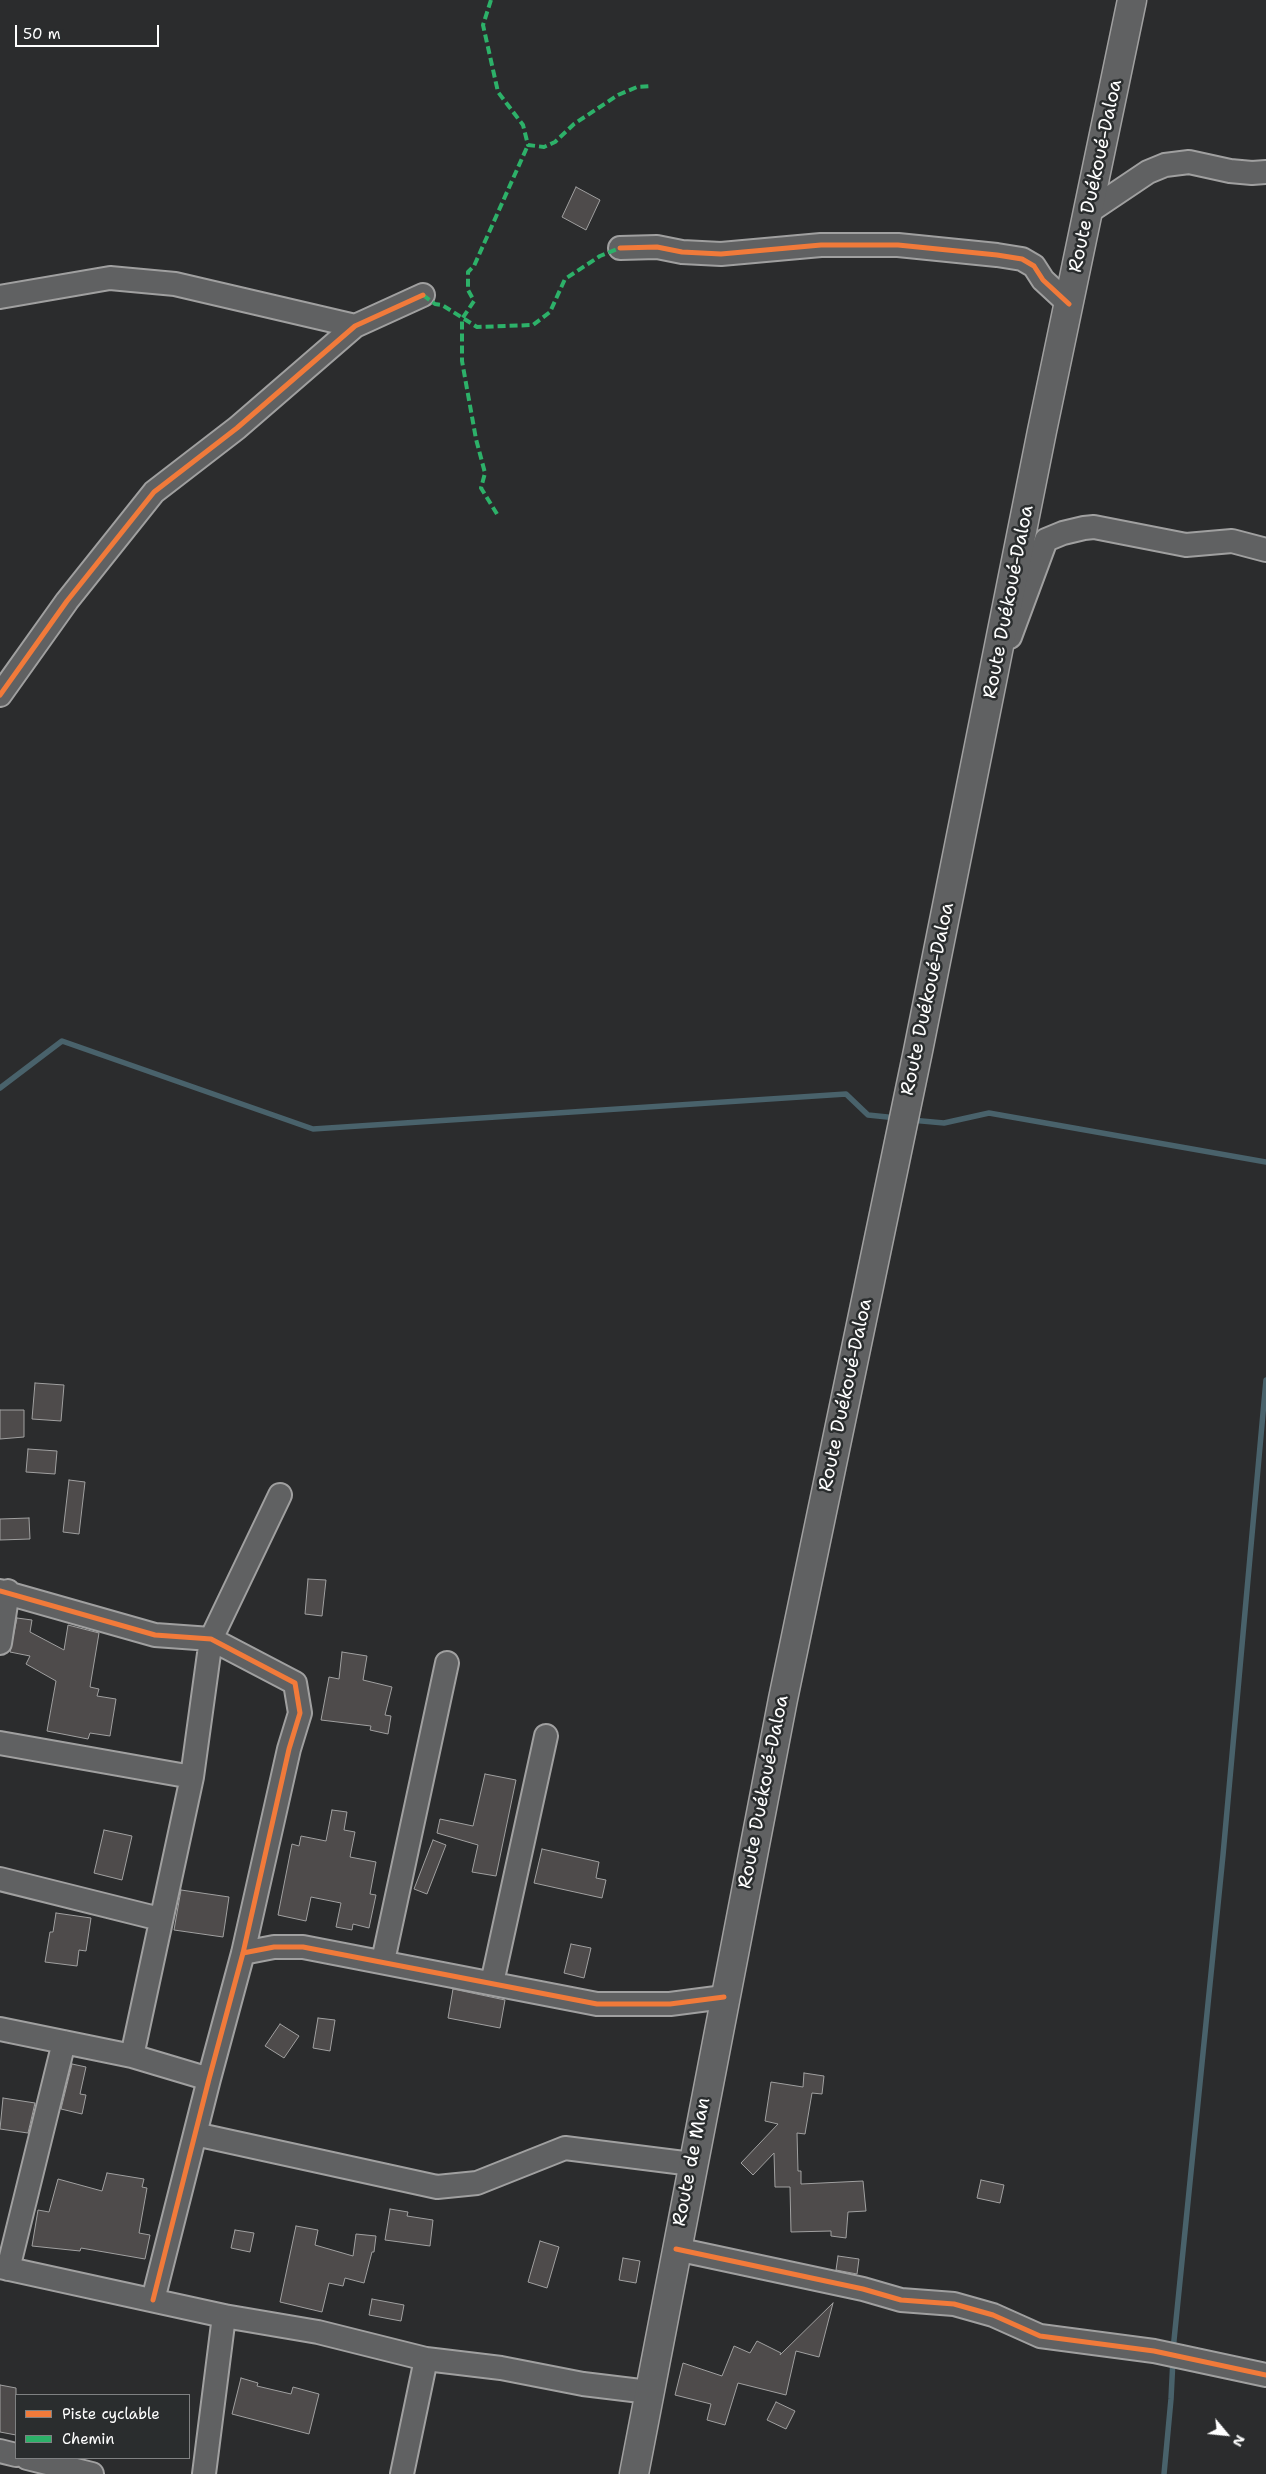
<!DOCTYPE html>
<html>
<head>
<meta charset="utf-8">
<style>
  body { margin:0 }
  #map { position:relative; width:1266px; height:2474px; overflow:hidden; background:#2b2c2d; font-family:"Shantell Sans",sans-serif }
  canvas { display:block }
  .legend { position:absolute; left:15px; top:2394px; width:175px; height:65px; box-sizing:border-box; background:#2a2d2e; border:1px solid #7f8182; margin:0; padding:6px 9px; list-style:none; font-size:15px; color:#fff }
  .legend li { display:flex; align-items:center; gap:10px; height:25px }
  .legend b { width:25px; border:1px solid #7f8182 }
  .north { position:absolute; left:1201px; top:2409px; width:50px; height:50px; -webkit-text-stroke:4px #2a2d2e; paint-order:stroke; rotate:118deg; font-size:14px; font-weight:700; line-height:20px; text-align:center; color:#fff }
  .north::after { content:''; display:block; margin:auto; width:18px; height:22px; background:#fff; clip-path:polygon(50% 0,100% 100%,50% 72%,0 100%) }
  .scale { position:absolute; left:15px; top:25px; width:144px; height:22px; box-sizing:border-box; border:2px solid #fff; border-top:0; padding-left:6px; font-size:15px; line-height:18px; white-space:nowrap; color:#fff; -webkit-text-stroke:4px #2a2d2e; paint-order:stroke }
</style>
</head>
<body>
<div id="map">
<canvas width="1266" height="2474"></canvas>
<ul class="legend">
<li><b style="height:6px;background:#f17a3a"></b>Piste cyclable</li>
<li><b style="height:6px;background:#2db169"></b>Chemin</li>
</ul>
<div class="north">N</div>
<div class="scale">50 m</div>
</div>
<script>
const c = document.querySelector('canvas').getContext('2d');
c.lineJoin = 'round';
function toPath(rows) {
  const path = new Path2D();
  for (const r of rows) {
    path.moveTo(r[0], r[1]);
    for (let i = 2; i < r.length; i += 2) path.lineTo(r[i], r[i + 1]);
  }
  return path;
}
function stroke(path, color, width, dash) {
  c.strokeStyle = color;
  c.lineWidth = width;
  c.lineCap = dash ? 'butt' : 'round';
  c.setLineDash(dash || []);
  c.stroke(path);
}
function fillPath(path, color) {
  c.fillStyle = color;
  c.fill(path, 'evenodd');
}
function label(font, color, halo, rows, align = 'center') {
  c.font = font + ' "Shantell Sans",sans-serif';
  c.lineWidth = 5;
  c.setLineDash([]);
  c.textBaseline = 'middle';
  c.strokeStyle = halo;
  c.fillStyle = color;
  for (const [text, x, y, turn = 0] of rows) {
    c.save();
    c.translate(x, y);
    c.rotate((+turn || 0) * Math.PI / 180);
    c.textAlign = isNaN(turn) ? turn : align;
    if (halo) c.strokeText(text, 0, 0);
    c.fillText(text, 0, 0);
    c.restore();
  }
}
const stream = toPath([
  [0,1088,62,1041,313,1129,846,1094,868,1115,897,1118],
  [911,1120,944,1123,989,1113,1266,1162],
  [1173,2350,1223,1855,1266,1380],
  [1164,2474,1171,2399,1173,2359]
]);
const building = toPath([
  [576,187,600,200,586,230,562,217,576,187],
  [35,1383,64,1385,61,1421,32,1419,35,1383],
  [0,1410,24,1410,24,1437,0,1439,0,1410],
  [28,1449,57,1451,55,1474,26,1472,28,1449],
  [69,1480,85,1482,79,1534,63,1532,69,1480],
  [29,1518,30,1539,0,1540,0,1519,29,1518],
  [308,1579,326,1580,322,1616,305,1614,308,1579],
  [17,1618,32,1620,30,1632,64,1650,68,1625,99,1633,90,1687,99,1689,97,1696,116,1699,110,1736,90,1733,88,1739,47,1731,56,1681,26,1664,30,1656,10,1652,17,1618],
  [342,1652,367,1656,363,1680,392,1687,385,1715,391,1716,388,1734,370,1730,371,1726,321,1720,329,1677,339,1679,342,1652],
  [485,1774,516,1780,496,1876,472,1872,478,1845,437,1833,440,1819,473,1826,485,1774],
  [332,1810,347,1812,344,1830,355,1832,350,1857,376,1862,370,1894,376,1895,369,1928,353,1924,352,1930,336,1927,341,1903,311,1897,306,1921,278,1915,292,1844,299,1846,301,1836,326,1841,332,1810],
  [104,1830,132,1836,122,1880,94,1873,104,1830],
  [433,1840,446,1845,427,1894,414,1889,433,1840],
  [542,1849,599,1862,596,1878,606,1880,602,1898,534,1883,542,1849],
  [181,1890,229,1897,223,1937,174,1930,181,1890],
  [56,1913,91,1918,86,1951,79,1950,77,1966,45,1962,50,1932,53,1932,56,1913],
  [571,1944,591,1948,584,1978,564,1973,571,1944],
  [453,1989,505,2000,500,2028,448,2018,453,1989],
  [318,2018,335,2020,330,2051,313,2048,318,2018],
  [280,2024,299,2036,284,2058,265,2046,280,2024],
  [72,2064,86,2067,80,2094,86,2095,82,2114,61,2109,72,2064],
  [804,2073,824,2076,822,2094,812,2093,805,2134,797,2133,798,2171,801,2171,801,2184,863,2181,866,2211,848,2212,846,2238,831,2236,831,2231,791,2232,790,2187,775,2187,774,2153,753,2175,741,2163,778,2124,765,2121,771,2082,803,2087,804,2073],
  [3,2098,35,2103,28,2133,0,2129,3,2098],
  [107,2173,144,2179,142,2187,147,2188,139,2233,150,2235,145,2259,81,2248,80,2251,32,2246,38,2210,49,2212,58,2179,102,2191,107,2173],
  [981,2180,1004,2185,1000,2203,977,2198,981,2180],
  [390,2209,408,2212,407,2216,433,2220,430,2246,385,2240,390,2209],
  [296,2226,318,2230,315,2245,353,2256,356,2234,376,2236,374,2252,372,2252,364,2283,345,2278,343,2286,329,2283,322,2312,280,2302,296,2226],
  [235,2230,254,2233,250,2252,231,2248,235,2230],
  [540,2241,559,2247,547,2288,528,2282,540,2241],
  [838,2256,859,2259,857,2274,836,2270,838,2256],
  [623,2258,640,2261,636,2283,619,2280,623,2258],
  [372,2299,404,2305,401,2321,369,2315,372,2299],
  [833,2303,819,2357,796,2351,786,2395,738,2383,725,2425,707,2420,711,2404,675,2395,683,2363,722,2376,734,2346,750,2353,757,2341,781,2353,780,2355,833,2303],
  [241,2378,258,2383,257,2386,291,2394,293,2387,319,2394,309,2434,232,2414,241,2378],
  [0,2385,16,2388,16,2435,0,2432,0,2385],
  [776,2402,795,2411,786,2429,767,2420,776,2402]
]);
const minor = toPath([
  [1087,213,1148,172,1165,165,1189,162,1230,171,1252,173,1266,172],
  [620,248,657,247,682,252,721,254,821,245,898,245,997,255,1022,259,1034,266,1043,280,1069,304],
  [0,297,110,278,175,284,355,326],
  [1010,637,1046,540,1063,533,1084,528,1094,527,1186,545,1232,541,1266,550],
  [0,695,67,601,154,492,237,428,355,326,423,295],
  [0,1591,155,1635,211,1639,295,1683,300,1713,289,1749,243,1953,209,2079,153,2300],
  [0,1643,8,1591],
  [0,1743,192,1777],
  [0,1879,160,1919],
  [243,1953,274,1947,303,1947,597,2004,670,2004,724,1997],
  [383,1961,447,1663],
  [492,1983,546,1736],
  [0,2029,132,2056,209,2079],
  [132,2056,192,1777,211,1639,280,1495],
  [195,2134,437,2187,477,2183,565,2148,692,2164],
  [676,2249,863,2289,901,2300,954,2304,993,2315,1040,2336,1154,2351,1266,2375],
  [0,2267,224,2316,318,2332,426,2359,501,2368,583,2384,649,2392],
  [8,2269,64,2042],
  [0,2451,16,2455],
  [27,2458,92,2474],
  [204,2474,224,2316],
  [402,2474,426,2359]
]);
const trunk = toPath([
  [634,2474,783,1699,918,1051,1042,431,1132,0]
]);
const quiet = toPath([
  [491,0,483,25,498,92,523,125,528,145,544,147,555,142,574,124,618,95,637,87,652,86],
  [423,295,435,304,442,305,477,327,533,325,550,312,565,279,600,256,620,248],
  [497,514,481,488,485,473,476,439,462,361,462,319,474,301,468,290,468,272,474,266,528,145]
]);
const cycleway = toPath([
  [620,248,657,247,682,252,721,254,821,245,898,245,997,255,1022,259,1034,266,1043,280,1069,304],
  [0,695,67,601,154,492,237,428,355,326,423,295],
  [0,1591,155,1635,211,1639,295,1683,300,1713,289,1749,243,1953,209,2079,153,2300],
  [243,1953,274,1947,303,1947,597,2004,670,2004,724,1997],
  [676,2249,863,2289,901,2300,954,2304,993,2315,1040,2336,1154,2351,1266,2375]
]);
const streetNames = [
  ["Route Duékoué-Daloa",1096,176,-78],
  ["Route Duékoué-Daloa",1009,602,-79],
  ["Route Duékoué-Daloa",928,999,-78],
  ["Route Duékoué-Daloa",846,1395,-78],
  ["Route Duékoué-Daloa",764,1792,-79],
  ["Route de Man",692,2162,-79]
];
stroke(stream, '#49626b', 5.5);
fillPath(building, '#4e4b4b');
stroke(building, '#a0a0a0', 1);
stroke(minor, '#a0a0a0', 26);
stroke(trunk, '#a0a0a0', 31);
stroke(minor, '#606162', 22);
stroke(trunk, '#606162', 28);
stroke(quiet, '#2db169', 4, [8, 4]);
stroke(cycleway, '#f17a3a', 5);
label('19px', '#fff', '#2a2d2e', streetNames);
</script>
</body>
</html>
